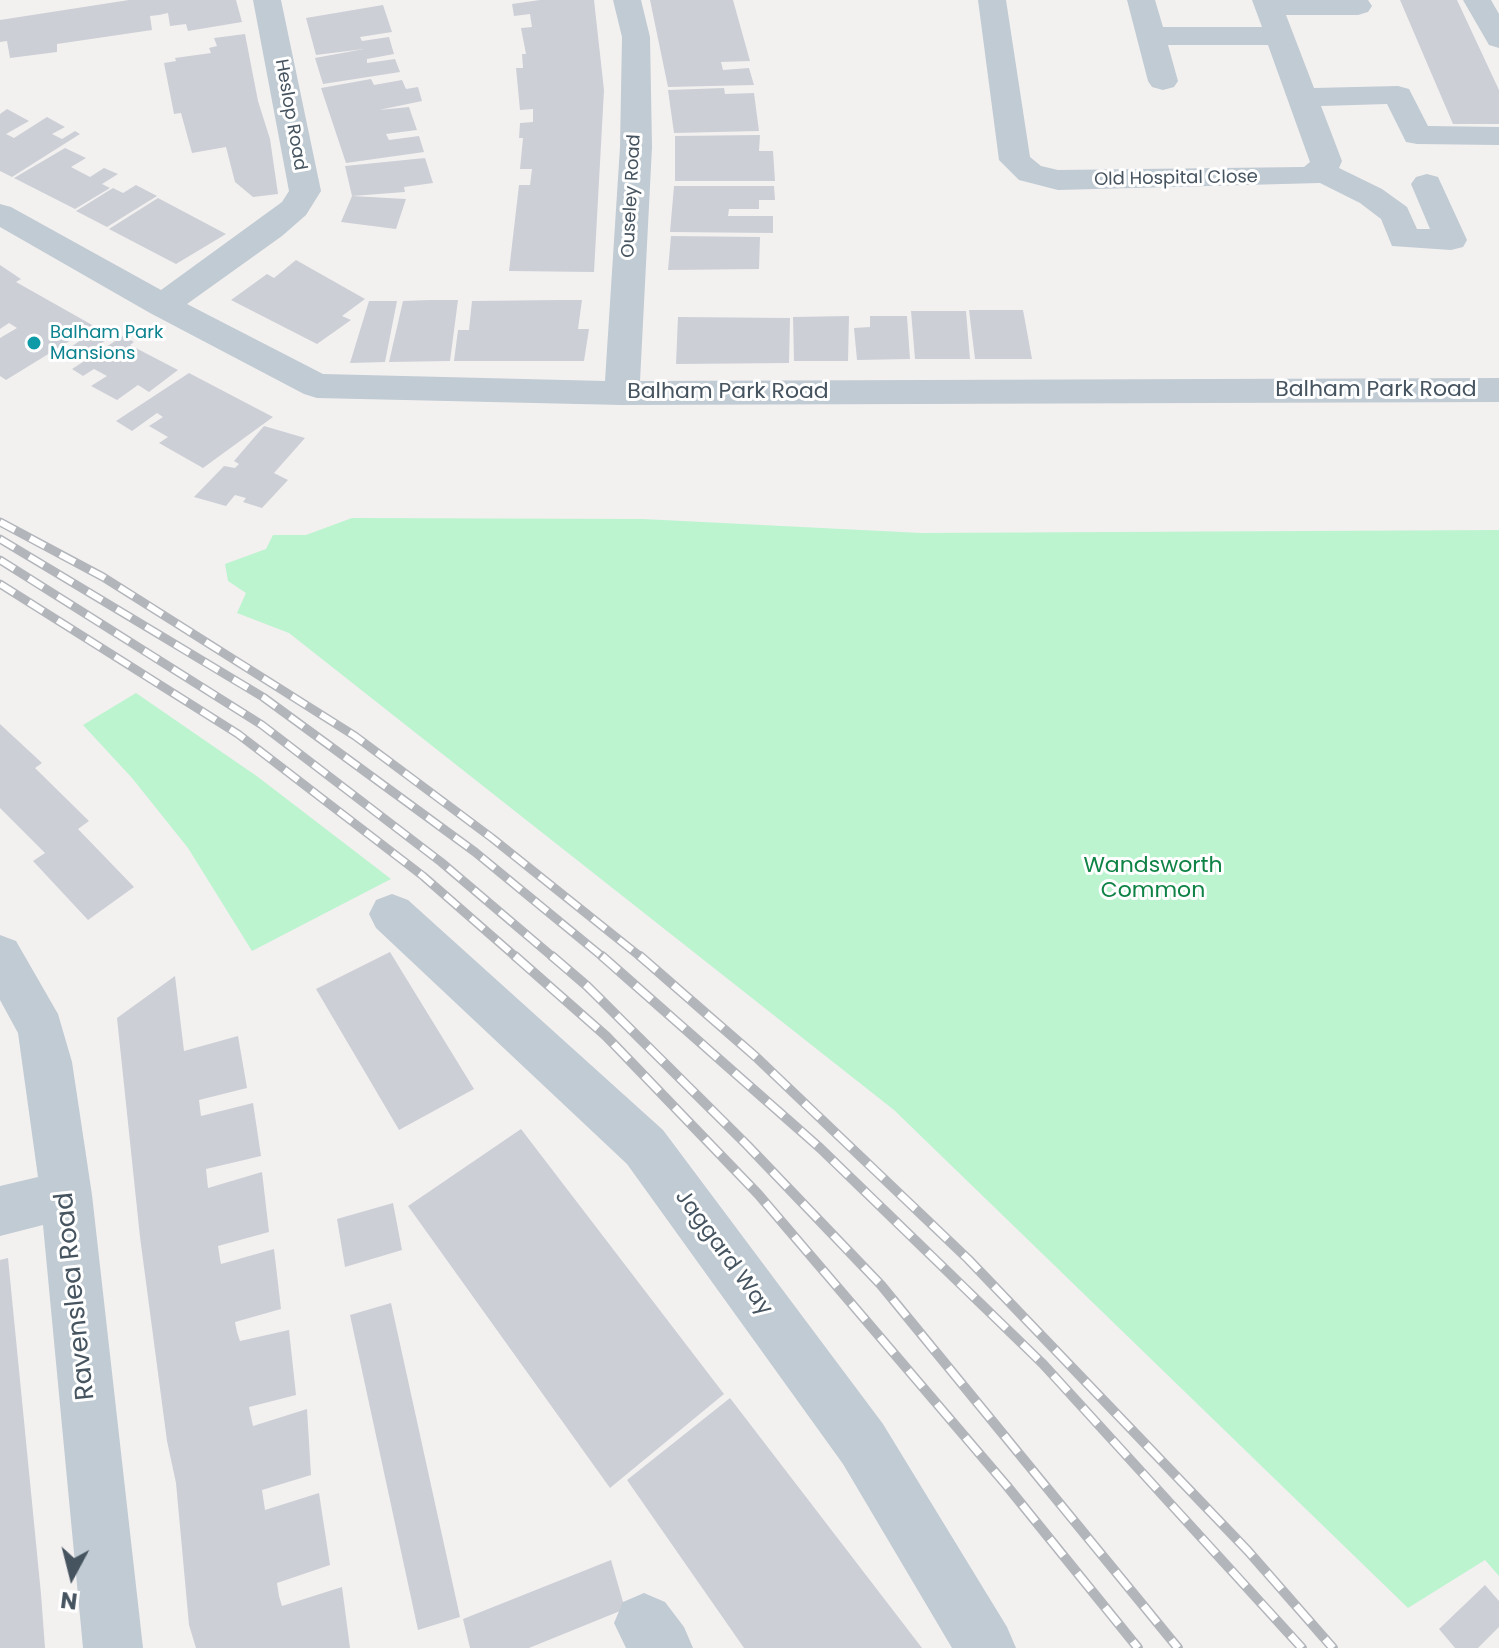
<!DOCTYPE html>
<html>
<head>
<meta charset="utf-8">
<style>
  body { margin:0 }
  #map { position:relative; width:1499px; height:1648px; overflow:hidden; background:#f3f0f0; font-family:Poppins,sans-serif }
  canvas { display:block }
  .north { position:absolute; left:32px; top:1536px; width:80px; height:80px; -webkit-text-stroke:6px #fff; paint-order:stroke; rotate:187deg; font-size:22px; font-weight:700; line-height:32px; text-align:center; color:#465460 }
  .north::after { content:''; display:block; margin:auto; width:28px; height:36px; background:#465460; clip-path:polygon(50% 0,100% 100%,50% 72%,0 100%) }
</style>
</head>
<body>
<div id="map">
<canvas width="1499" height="1648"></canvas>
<div class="north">N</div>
</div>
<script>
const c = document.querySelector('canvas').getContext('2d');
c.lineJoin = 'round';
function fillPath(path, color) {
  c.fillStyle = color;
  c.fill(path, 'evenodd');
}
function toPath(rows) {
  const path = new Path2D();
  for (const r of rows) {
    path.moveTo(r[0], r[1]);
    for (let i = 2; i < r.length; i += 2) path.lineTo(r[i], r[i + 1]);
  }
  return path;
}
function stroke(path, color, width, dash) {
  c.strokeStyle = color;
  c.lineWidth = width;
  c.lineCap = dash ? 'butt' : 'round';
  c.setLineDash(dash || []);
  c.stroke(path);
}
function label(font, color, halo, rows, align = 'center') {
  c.font = font + ' Poppins,sans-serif';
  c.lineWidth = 6;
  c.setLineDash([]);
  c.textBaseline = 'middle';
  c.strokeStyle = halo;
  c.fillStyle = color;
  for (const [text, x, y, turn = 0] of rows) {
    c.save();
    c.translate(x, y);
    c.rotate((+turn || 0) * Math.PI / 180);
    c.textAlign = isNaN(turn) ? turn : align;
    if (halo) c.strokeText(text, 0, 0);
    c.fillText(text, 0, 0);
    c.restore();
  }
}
const green = toPath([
  [352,518,643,519,921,533,1499,530,1499,1576,1485,1560,1408,1608,894,1110,289,633,237,613,246,593,228,581,225,564,266,549,273,535,306,535],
  [136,693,258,777,391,879,252,951,188,848,132,778,83,725]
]);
const building = toPath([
  [129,0,236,0,242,22,188,31,186,24,170,26,168,13,159,15,150,16,152,30,57,44,57,52,10,58,7,41,0,42,0,20],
  [540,0,594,0,604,90,594,272,509,271,519,185,530,185,532,169,520,169,523,138,519,138,520,123,533,122,533,109,520,110,516,68,523,68,522,54,526,54,521,28,532,27,530,14,514,16,512,4],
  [650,0,733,0,750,61,721,62,723,70,749,68,754,85,668,87],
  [1400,0,1457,0,1499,90,1499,124,1453,124],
  [383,5,392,32,360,37,362,41,389,37,394,54,367,59,367,63,395,59,400,72,323,84,315,58,364,49,316,55,306,18],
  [245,34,258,101,270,139,278,194,253,197,235,182,226,147,192,153,181,113,174,114,164,63,176,61,175,58,211,53,209,48,217,46,214,38],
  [371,79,374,85,402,80,406,89,418,87,422,101,379,110,409,107,417,130,386,134,389,140,419,136,424,152,346,163,321,88],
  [724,88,725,94,754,93,759,131,674,133,668,90],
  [7,109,29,121,6,134,14,138,47,117,65,127,52,134,62,139,75,131,80,134,12,177,0,171,0,114],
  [760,135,759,151,773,151,775,181,675,181,675,136],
  [65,148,86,158,71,167,90,177,104,168,118,174,102,184,110,188,75,209,14,178],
  [425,158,433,183,404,187,405,192,352,196,345,166],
  [136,185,157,196,107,227,76,211,113,188,123,193],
  [674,186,774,186,775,200,759,200,759,209,729,209,728,216,773,216,773,233,670,232],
  [352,196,406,199,396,229,341,222],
  [158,198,226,234,176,264,109,229],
  [671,236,760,237,759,269,668,270],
  [296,260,365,299,342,316,351,320,317,344,231,300,267,274,274,278],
  [0,265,21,279,16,282,94,326,6,380,0,376,0,338,17,328,9,323,0,329],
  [430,300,458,300,450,361,389,362,403,301],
  [560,300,582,300,578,329,589,329,584,361,454,361,458,330,469,330,472,301],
  [369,301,397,301,385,362,350,363],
  [969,310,1023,310,1032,359,975,359],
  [911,311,966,311,970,359,915,359],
  [849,316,848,361,794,361,793,317],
  [870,316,907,316,910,359,857,360,854,328,870,327],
  [678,317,790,318,789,363,676,364],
  [102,325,119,332,73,361,61,354],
  [123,336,134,342,130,345,178,370,149,392,138,385,117,400,91,386,107,376,94,369,83,376,72,369],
  [189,373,273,417,203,468,159,443,168,437,149,426,163,417,157,413,132,431,116,421],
  [264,426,305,438,274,473,288,480,262,508,243,502,246,498,235,495,226,506,194,497,224,466,235,468,239,464,234,461],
  [0,724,42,763,35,768,89,821,78,829,134,887,88,920,33,861,45,853,0,808],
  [390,952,474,1089,399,1130,316,989],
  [175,976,184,1051,238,1036,247,1088,199,1100,201,1116,253,1103,261,1156,206,1169,208,1188,262,1172,269,1232,218,1246,220,1259,221,1264,274,1249,281,1309,235,1322,237,1332,240,1341,289,1330,296,1395,249,1407,253,1426,307,1409,311,1475,262,1490,265,1510,319,1493,330,1565,277,1583,279,1596,282,1606,342,1587,350,1648,196,1648,189,1625,176,1483,167,1441,140,1237,117,1018],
  [521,1129,724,1394,610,1488,408,1206],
  [393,1203,402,1250,345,1267,337,1219],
  [8,1258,41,1594,45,1648,0,1648,0,1260],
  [391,1303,460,1617,418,1630,350,1315],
  [730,1398,922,1648,744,1648,627,1480],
  [611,1560,625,1609,529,1648,470,1648,463,1619],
  [1485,1585,1499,1601,1499,1627,1478,1648,1455,1648,1439,1629]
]);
const minor = toPath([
  [253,0,281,0,321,191,306,215,282,236,187,304,323,374,605,381,620,147,622,37,613,0,641,0,650,37,652,147,640,381,1499,378,1499,402,622,405,317,398,304,394,150,313,0,227,0,204,11,207,161,290,282,202,289,191,253,0],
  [978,0,1006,0,1030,157,1041,166,1058,170,1304,167,1310,162,1268,45,1168,45,1178,81,1174,87,1163,90,1152,87,1148,81,1127,0,1155,0,1163,27,1262,27,1252,0,1368,0,1372,6,1368,12,1358,15,1286,15,1314,88,1398,86,1409,89,1428,126,1499,127,1499,145,1417,144,1406,142,1387,104,1321,106,1342,161,1339,168,1382,189,1407,207,1417,229,1430,229,1411,184,1416,177,1427,174,1438,177,1467,240,1463,247,1451,250,1392,246,1381,219,1360,203,1320,183,1058,190,1019,180,999,160,978,0],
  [1463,0,1491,0,1499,14,1499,48,1489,45,1463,0],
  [392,894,408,900,663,1130,883,1424,1007,1627,1016,1648,952,1648,843,1464,627,1164,376,928,369,914,376,900,392,894],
  [0,935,16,941,58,1014,72,1062,92,1195,143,1648,83,1648,43,1225,0,1236,0,1186,38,1177,18,1033,0,1000,0,935],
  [644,1593,665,1602,684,1627,693,1648,626,1648,614,1623,623,1602,644,1593]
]);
const railFar1 = toPath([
  [0,522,103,577,355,736,492,838,642,958],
  [0,539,263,697,475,852,604,958],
  [0,560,262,725,441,862,554,958],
  [0,584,238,734,423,876,517,958]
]);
const rail = toPath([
  [515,956,606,1036,758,1194,1007,1486,1138,1648],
  [552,956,587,986,747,1145,881,1285,1178,1648],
  [602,956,820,1148,1043,1364,1302,1648],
  [640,956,756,1057,968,1259,1248,1551,1333,1648]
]);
const markers = [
  [34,343,8,"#0f9aa8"]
];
const farStreetnames = [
  ["Heslop Road",290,115,80],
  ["Old Hospital Close",1176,179,-1],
  ["Ouseley Road",632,196,-87]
];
const farCulturenames = [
  ["Balham Park",50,333],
  ["Mansions",50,354]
];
const streetNames = [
  ["Balham Park Road",1376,390],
  ["Balham Park Road",728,392],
  ["Jaggard Way",723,1253,54]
];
const parkNames = [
  ["Wandsworth",1153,866],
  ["Common",1153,891]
];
const nearStreetnames = [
  ["Ravenslea Road",76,1296,-96]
];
fillPath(green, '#bbf4cf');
fillPath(building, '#cccfd6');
fillPath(minor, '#c0cbd3');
stroke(railFar1, '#b2b6bb', 9);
stroke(rail, '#b2b6bb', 10);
stroke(railFar1, '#fff', 6, [17]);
stroke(rail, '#fff', 7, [22]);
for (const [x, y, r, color] of markers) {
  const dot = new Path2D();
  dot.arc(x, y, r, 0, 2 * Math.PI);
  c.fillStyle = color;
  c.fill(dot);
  stroke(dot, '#fff', 3);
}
label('18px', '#465460', '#fff', farStreetnames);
label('18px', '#0d838f', '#fff', farCulturenames, 'left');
label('22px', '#465460', '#fff', streetNames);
label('22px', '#0e8345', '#fff', parkNames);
label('26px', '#465460', '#fff', nearStreetnames);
</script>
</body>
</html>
